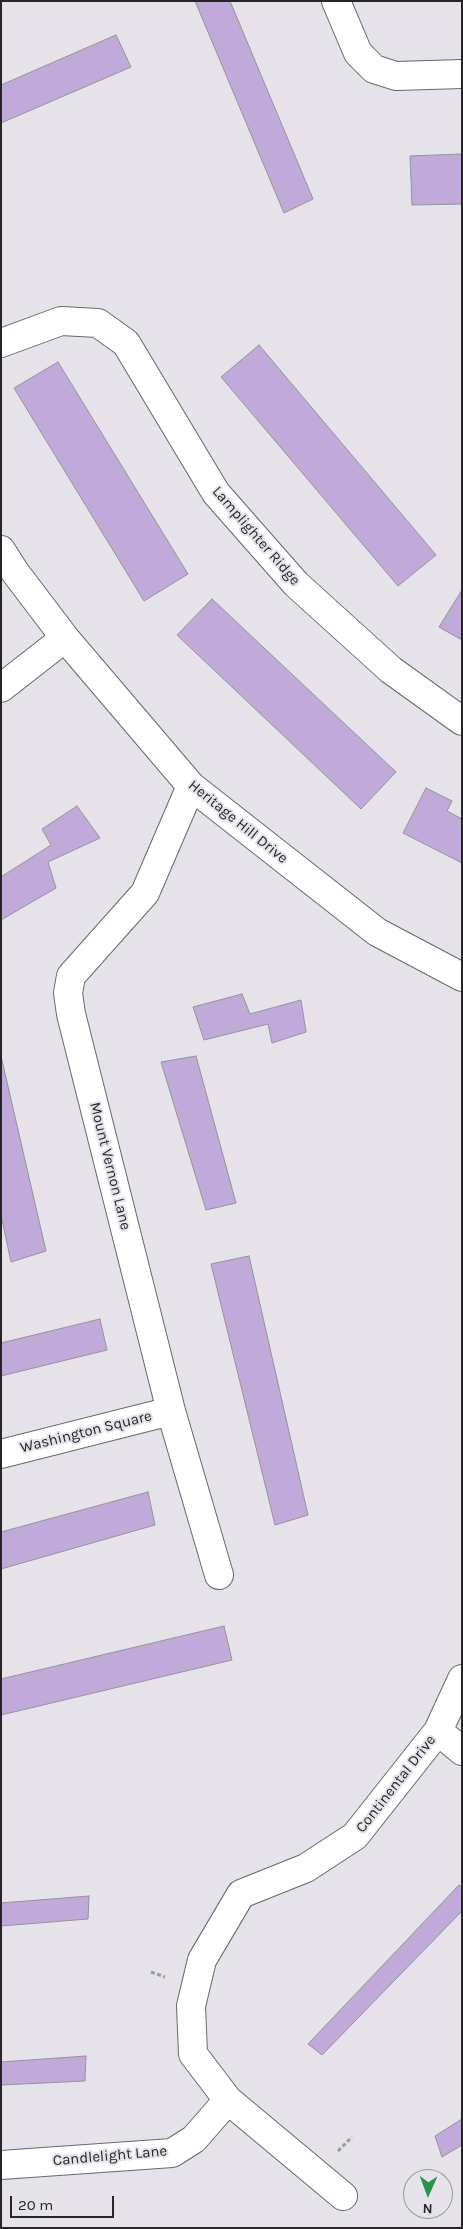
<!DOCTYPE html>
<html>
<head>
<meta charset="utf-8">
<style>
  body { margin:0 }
  #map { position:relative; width:463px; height:2229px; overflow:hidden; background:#e5e3e9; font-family:Karla,sans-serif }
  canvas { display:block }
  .frame { position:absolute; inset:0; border:2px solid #262427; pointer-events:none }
  .north { position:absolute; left:403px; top:2169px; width:50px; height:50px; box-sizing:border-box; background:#e5e3e9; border:1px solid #99979b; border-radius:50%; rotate:182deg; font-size:14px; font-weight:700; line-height:20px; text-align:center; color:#262427 }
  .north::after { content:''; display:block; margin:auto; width:18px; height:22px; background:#27954e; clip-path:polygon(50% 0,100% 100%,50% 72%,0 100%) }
  .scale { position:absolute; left:10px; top:2196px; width:104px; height:22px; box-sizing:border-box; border:2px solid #262427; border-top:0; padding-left:6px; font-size:15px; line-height:18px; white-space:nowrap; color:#262427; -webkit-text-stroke:4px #e5e3e9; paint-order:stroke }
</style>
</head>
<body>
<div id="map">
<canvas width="463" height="2229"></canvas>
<div class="frame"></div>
<div class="north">N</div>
<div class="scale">20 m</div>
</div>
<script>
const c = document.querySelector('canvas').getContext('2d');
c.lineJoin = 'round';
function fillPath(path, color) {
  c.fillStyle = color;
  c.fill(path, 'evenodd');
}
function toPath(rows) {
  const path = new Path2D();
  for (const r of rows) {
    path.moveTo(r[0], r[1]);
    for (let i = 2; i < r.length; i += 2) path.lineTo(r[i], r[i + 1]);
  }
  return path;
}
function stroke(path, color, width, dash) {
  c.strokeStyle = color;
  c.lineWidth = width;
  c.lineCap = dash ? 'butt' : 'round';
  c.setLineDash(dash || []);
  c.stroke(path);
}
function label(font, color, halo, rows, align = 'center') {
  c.font = font + ' Karla,sans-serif';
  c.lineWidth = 4;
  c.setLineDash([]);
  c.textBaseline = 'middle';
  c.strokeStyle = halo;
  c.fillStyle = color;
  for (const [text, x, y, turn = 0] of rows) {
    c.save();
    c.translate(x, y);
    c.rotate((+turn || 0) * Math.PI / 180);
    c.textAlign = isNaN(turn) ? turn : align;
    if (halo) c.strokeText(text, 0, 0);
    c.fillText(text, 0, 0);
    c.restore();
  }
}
const building = toPath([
  [195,1,230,1,313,199,284,213,195,1],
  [116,35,131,67,1,123,1,85,116,35],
  [462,154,462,204,412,205,410,156,462,154],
  [259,345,436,555,398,586,221,377,259,345],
  [58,362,188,574,144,601,14,388,58,362],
  [462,590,462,640,439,627,462,590],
  [212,599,396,772,361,809,177,635,212,599],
  [426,788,452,801,447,811,462,819,462,863,403,833,426,788],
  [77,806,100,838,48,862,56,888,1,920,1,877,51,845,42,829,77,806],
  [242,994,250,1014,301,1000,306,1032,272,1043,268,1024,204,1040,193,1007,242,994],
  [1,1056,46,1251,11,1262,1,1215,1,1056],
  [196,1056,236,1203,206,1210,161,1062,196,1056],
  [249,1256,308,1515,275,1525,211,1264,249,1256],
  [100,1319,107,1350,1,1376,1,1343,100,1319],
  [148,1492,155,1525,1,1569,1,1532,148,1492],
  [224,1626,232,1660,1,1715,1,1679,224,1626],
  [459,1885,462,1888,462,1911,322,2055,308,2044,459,1885],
  [89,1896,88,1919,1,1926,1,1903,89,1896],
  [86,2056,85,2081,1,2085,1,2062,86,2056],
  [462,2119,462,2145,442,2157,435,2136,462,2119]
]);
const path = toPath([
  [151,1972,165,1977],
  [338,2151,352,2137]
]);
const minor = toPath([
  [336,1,358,53,374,69,396,76,462,74],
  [1,343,61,321,98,323,126,343,216,493,296,584,391,670,462,721],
  [1,550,15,572,65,638,191,786,377,932,462,977],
  [1,688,65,638],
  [191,786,145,893,71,976,68,993,71,1014,171,1411,219,1575],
  [1,1454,171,1411],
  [438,1731,462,1751],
  [1,2165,172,2153,194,2139,228,2100],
  [343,2196,228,2100,193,2054,191,2006,202,1960,241,1894,306,1868,355,1836,438,1731,462,1679]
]);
const streetNames = [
  ["Lamplighter Ridge",256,536,49],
  ["Heritage Hill Drive",238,822,39],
  ["Mount Vernon Lane",110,1166,76],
  ["Washington Square",86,1432,-14],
  ["Continental Drive",396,1784,-52],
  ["Candlelight Lane",110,2156,-5]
];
fillPath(building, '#c1a9d9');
stroke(building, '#959298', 1);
stroke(minor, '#6a676c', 30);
stroke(path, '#9c9a9f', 3, [4, 2.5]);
stroke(minor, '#fff', 28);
label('15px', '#262427', '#e5e3e9', streetNames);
</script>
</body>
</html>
